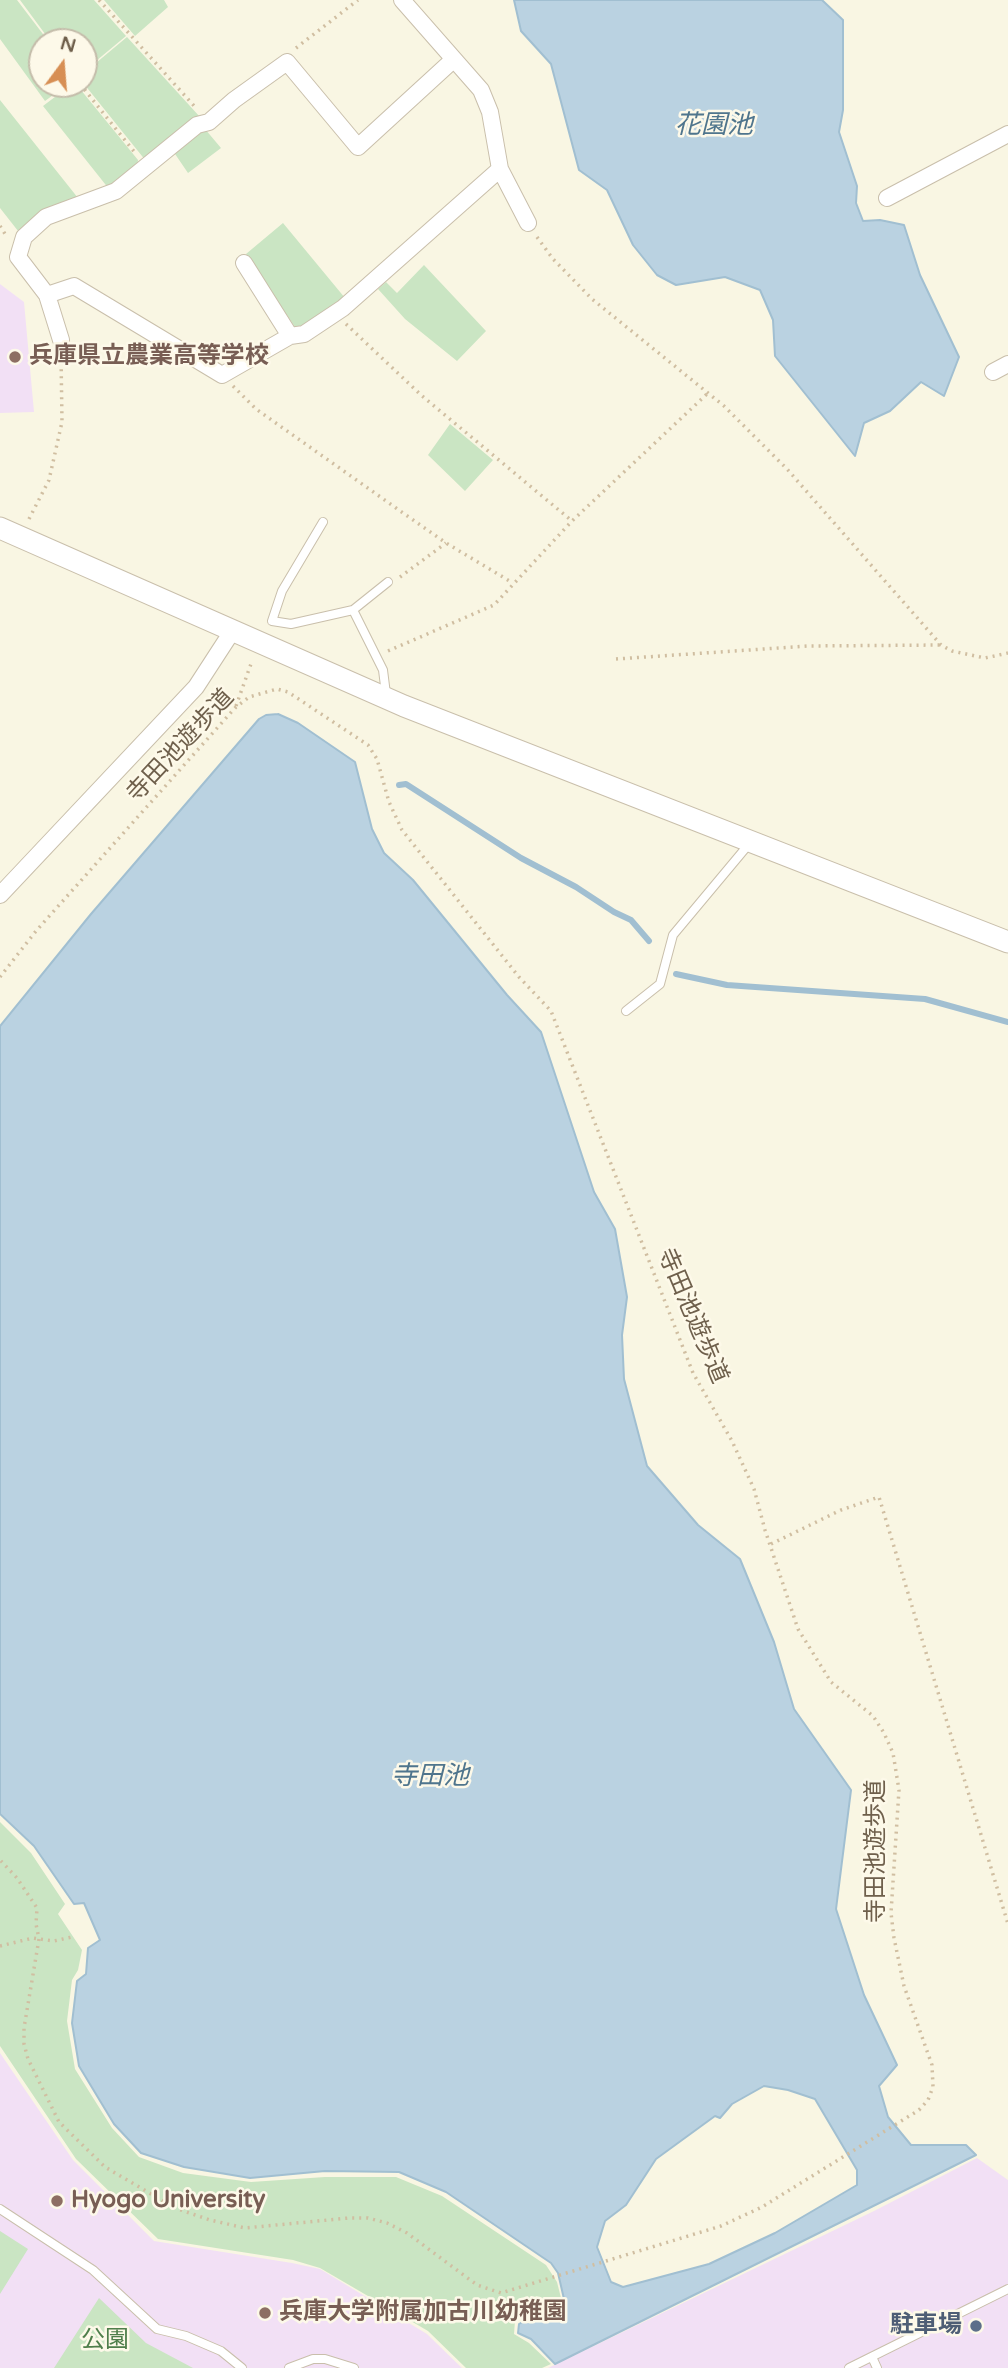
<!DOCTYPE html>
<html>
<head>
<meta charset="utf-8">
<style>
  body { margin:0 }
  #map { position:relative; width:1008px; height:2368px; overflow:hidden; background:#f9f6e3; font-family:"Varela Round",sans-serif }
  canvas { display:block }
  .north { position:absolute; left:28px; top:28px; width:70px; height:70px; box-sizing:border-box; background:#fdf9e9; border:2px solid #c4bcaa; border-radius:50%; rotate:16deg; font-size:19px; font-weight:700; line-height:28px; text-align:center; color:#6f604c }
  .north::after { content:''; display:block; margin:auto; width:24px; height:32px; background:#d78f54; clip-path:polygon(50% 0,100% 100%,50% 72%,0 100%) }
</style>
</head>
<body>
<div id="map">
<canvas width="1008" height="2368"></canvas>
<div class="north">N</div>
</div>
<script>
const c = document.querySelector('canvas').getContext('2d');
c.lineJoin = 'round';
function fillPath(path, color) {
  c.fillStyle = color;
  c.fill(path, 'evenodd');
}
function toPath(rows) {
  const path = new Path2D();
  for (const r of rows) {
    path.moveTo(r[0], r[1]);
    for (let i = 2; i < r.length; i += 2) path.lineTo(r[i], r[i + 1]);
  }
  return path;
}
function stroke(path, color, width, dash) {
  c.strokeStyle = color;
  c.lineWidth = width;
  c.lineCap = dash ? 'butt' : 'round';
  c.setLineDash(dash || []);
  c.stroke(path);
}
function label(font, color, halo, rows, align = 'center') {
  c.font = font + ' "Varela Round","Noto Sans JP",sans-serif';
  c.lineWidth = 5;
  c.setLineDash([]);
  c.textBaseline = 'middle';
  c.strokeStyle = halo;
  c.fillStyle = color;
  for (const [text, x, y, turn = 0] of rows) {
    c.save();
    c.translate(x, y);
    c.rotate((+turn || 0) * Math.PI / 180);
    c.textAlign = isNaN(turn) ? turn : align;
    if (halo) c.strokeText(text, 0, 0);
    c.fillText(text, 0, 0);
    c.restore();
  }
}
const education = toPath([
  [0,284,24,302,34,412,0,413],
  [0,2053,73,2160,154,2241,292,2263,320,2269,427,2334,462,2368,0,2368],
  [977,2158,1008,2180,1008,2368,548,2368,874,2211]
]);
const green = toPath([
  [0,0,17,0,49,42,42,42,42,84,68,84,45,101,0,39],
  [20,0,94,0,126,36,84,71,84,42,51,42],
  [104,0,164,0,168,7,135,36],
  [127,37,200,117,146,161,84,84,84,73],
  [72,84,76,84,138,160,137,168,109,189,43,106],
  [0,100,78,198,22,236,0,208],
  [200,128,205,129,221,148,188,173,173,151],
  [283,223,345,298,297,330,246,254],
  [424,265,486,331,457,361,405,319,378,289,386,282,397,293],
  [450,424,493,460,465,491,428,455],
  [0,1822,31,1853,65,1904,58,1914,82,1950,78,1970,72,1980,67,2021,75,2069,112,2128,139,2157,183,2173,251,2182,325,2177,396,2177,442,2196,546,2265,557,2282,561,2298,515,2321,514,2334,529,2343,551,2364,542,2368,466,2368,428,2331,320,2268,293,2260,158,2239,76,2159,0,2046],
  [0,2231,28,2249,0,2294],
  [99,2298,146,2343,193,2368,54,2368]
]);
const water = toPath([
  [514,0,822,0,843,20,843,110,839,132,857,186,856,203,863,221,880,220,904,225,920,275,959,357,944,396,921,382,890,411,864,423,855,456,775,356,773,320,760,290,725,277,676,285,657,275,633,245,607,190,579,170,551,64,521,31,514,0],
  [278,714,298,723,355,762,372,829,384,853,413,880,507,995,541,1032,594,1192,615,1229,627,1297,622,1335,624,1379,647,1466,698,1525,740,1559,774,1642,794,1709,851,1790,836,1909,864,1995,897,2065,879,2086,888,2117,911,2145,966,2145,976,2155,555,2364,531,2339,518,2333,519,2324,564,2299,558,2273,551,2263,446,2192,399,2172,325,2171,250,2178,184,2167,141,2153,114,2124,79,2066,72,2023,77,1981,86,1974,88,1948,100,1940,84,1903,74,1904,34,1846,0,1814,0,1026,91,914,259,719,266,715,278,714],
  [764,2086,788,2090,815,2099,857,2170,857,2185,775,2233,709,2264,623,2287,611,2282,597,2247,605,2221,626,2205,656,2159,715,2116,720,2118,732,2104,764,2086]
]);
const stream = toPath([
  [399,785,406,784,521,858,576,887,614,912,631,920,649,941],
  [676,974,727,985,925,999,1008,1022]
]);
const path = toPath([
  [99,0,196,108],
  [296,48,358,0],
  [80,84,136,154],
  [0,226,7,237],
  [537,237,553,259,592,299,724,406,787,469,941,645,952,651,985,658,1008,653],
  [346,324,421,395,572,521],
  [233,386,256,409,396,508,446,543,513,583],
  [29,519,49,480,62,422,61,355],
  [400,577,446,543],
  [388,651,494,605,572,521,708,393],
  [616,659,808,646,941,645],
  [236,706,252,661],
  [0,977,36,931,235,708,249,697,277,689,288,692,368,745,377,759,389,802,402,830,519,977,551,1011,693,1373,732,1441,754,1489,765,1530,798,1629,831,1682,873,1716,884,1733,893,1753,899,1790,891,1913,894,1938,904,1986,932,2065,933,2087,928,2100,919,2110,762,2207,721,2226,501,2293,477,2285,407,2233,387,2223,368,2218,349,2218,245,2228,210,2220,175,2208,105,2167,59,2122,28,2059,24,2044,24,2028,39,1939,36,1924,37,1908,17,1878,0,1860],
  [771,1544,841,1510,879,1497,1008,1924],
  [0,1946,33,1938,54,1941,72,1937]
]);
const service = toPath([
  [323,522,282,591,272,621,291,624,353,610,388,582],
  [353,610,383,670,386,694],
  [626,1011,660,984,673,935,749,844],
  [0,2209,93,2270,157,2329,186,2336,221,2351,242,2368],
  [872,2357,877,2368],
  [289,2368,313,2359,325,2359,354,2368],
  [849,2368,1008,2289]
]);
const minor = toPath([
  [402,0,481,90,490,112,500,169,528,223],
  [887,198,1008,134],
  [244,263,290,336],
  [47,295,74,286,222,375,290,336,304,334,343,308,500,169],
  [61,340,47,295,18,257,24,237,46,217,116,191,197,125,209,122,234,100,287,62,358,147,453,60],
  [993,372,1008,364],
  [0,895,196,687,233,630]
]);
const tertiary = toPath([
  [0,528,404,706,1008,942]
]);
const markers = [
  [15,357,7,"#8d6e63"],
  [57,2201,7,"#8d6e63"],
  [265,2313,7,"#8d6e63"],
  [976,2326,7,"#5c6f8a"]
];
const educationNames = [
  ["兵庫県立農業高等学校",29,357],
  ["Hyogo University",71,2201],
  ["兵庫大学附属加古川幼稚園",279,2313]
];
const streetNames = [
  ["寺田池遊歩道",181,746,-47],
  ["寺田池遊歩道",692,1316,67],
  ["寺田池遊歩道",877,1851,-90]
];
const serviceNames = [
  ["駐車場",962,2326]
];
const parkNames = [
  ["公園",105,2341]
];
const waterNames = [
  ["花園池",714,126],
  ["寺田池",430,1777]
];
fillPath(education, '#f2e0f5');
fillPath(green, '#cae5c3');
fillPath(water, '#bad2e1');
stroke(water, '#a1bfd1', 2);
stroke(stream, '#a1bfd1', 6);
stroke(service, '#c9bfab', 10);
stroke(minor, '#c9bfab', 18);
stroke(tertiary, '#c9bfab', 23);
stroke(path, '#d0bea1', 3.5, [2, 5]);
stroke(service, '#fff', 8);
stroke(minor, '#fff', 16);
stroke(tertiary, '#fff', 21);
for (const [x, y, r, color] of markers) {
  const dot = new Path2D();
  dot.arc(x, y, r, 0, 2 * Math.PI);
  c.fillStyle = color;
  c.fill(dot);
  stroke(dot, '#fdf9e9', 2.5);
}
label('bold 24px', '#785e54', '#fdf9e9', educationNames, 'left');
label('24px', '#6f604c', '#fdf9e9', streetNames);
label('bold 24px', '#4e5e75', '#fdf9e9', serviceNames, 'right');
label('24px', '#4f7e4b', '#fdf9e9', parkNames);
label('italic 26px', '#4f758d', '#fdf9e9', waterNames);
</script>
</body>
</html>
